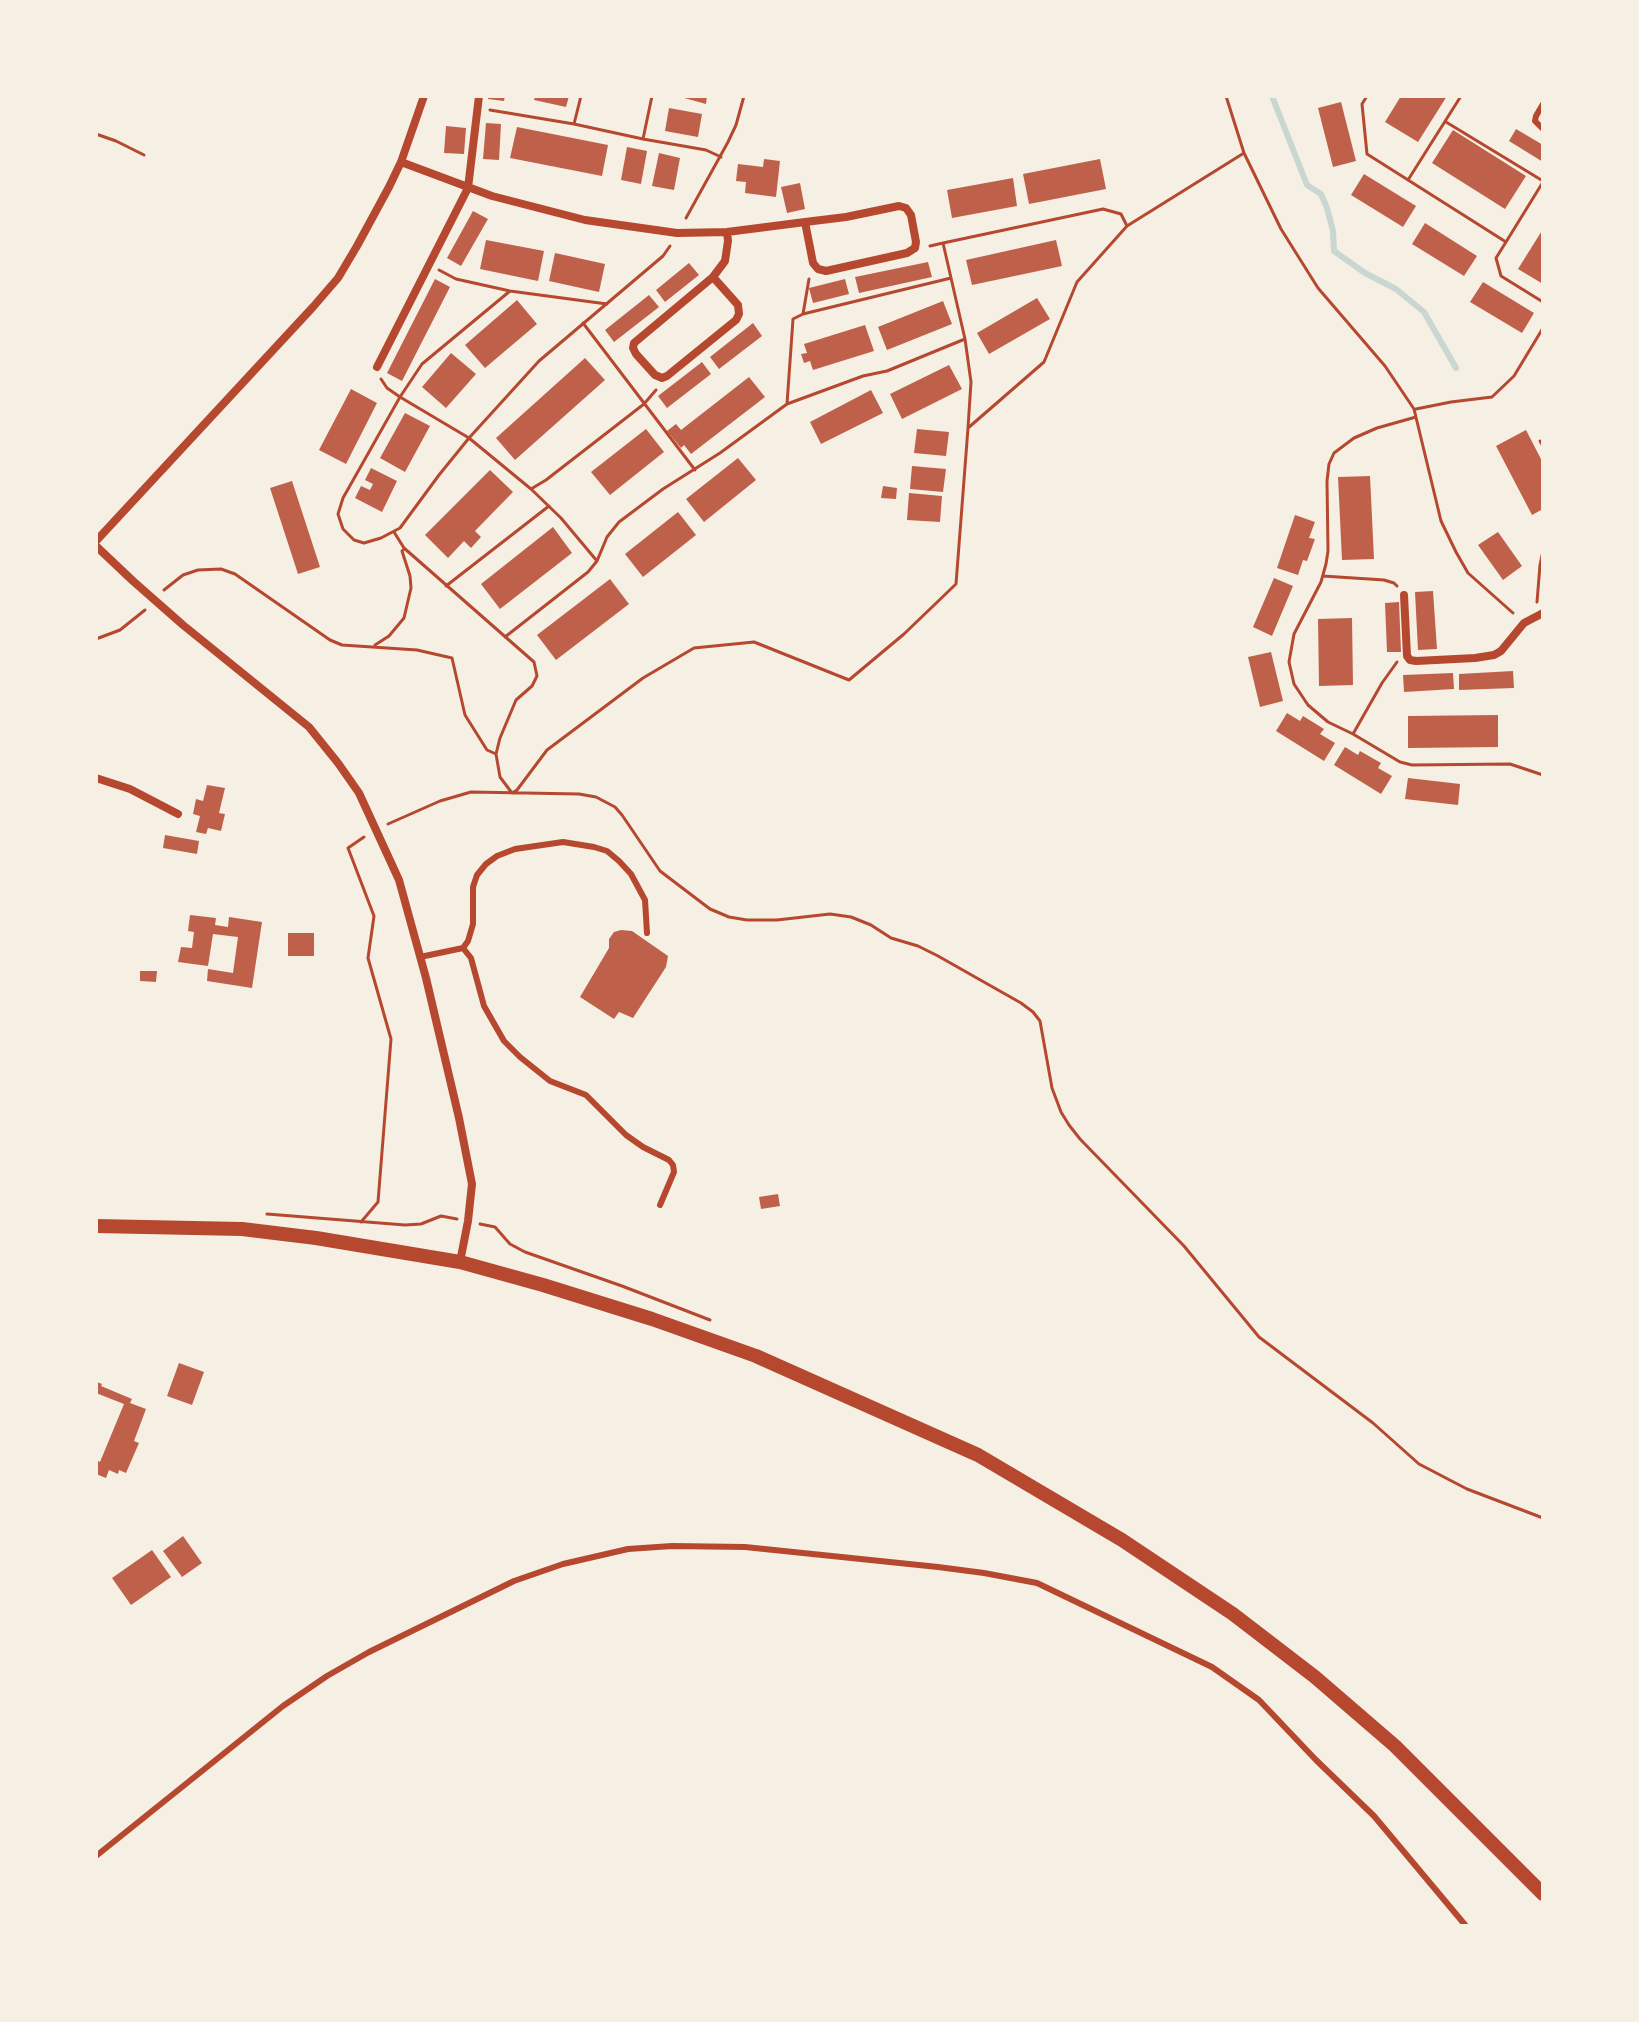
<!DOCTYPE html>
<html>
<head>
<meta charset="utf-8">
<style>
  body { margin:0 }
  #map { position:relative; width:1639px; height:2022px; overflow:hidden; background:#f6efe4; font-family:"Noto Sans",sans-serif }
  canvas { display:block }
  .frame { position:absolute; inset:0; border:98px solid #f6efe4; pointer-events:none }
</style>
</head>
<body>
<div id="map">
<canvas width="1639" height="2022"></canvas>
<div class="frame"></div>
</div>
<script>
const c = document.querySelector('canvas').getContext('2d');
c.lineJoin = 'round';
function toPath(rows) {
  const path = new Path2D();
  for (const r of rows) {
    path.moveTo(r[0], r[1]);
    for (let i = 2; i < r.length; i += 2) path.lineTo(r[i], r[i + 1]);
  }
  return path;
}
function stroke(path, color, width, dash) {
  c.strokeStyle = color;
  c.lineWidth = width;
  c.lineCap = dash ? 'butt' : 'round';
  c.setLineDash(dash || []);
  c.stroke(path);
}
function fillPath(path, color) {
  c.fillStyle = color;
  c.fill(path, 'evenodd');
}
const stream = toPath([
  [1272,96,1307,185,1321,194,1327,208,1333,231,1334,251,1365,273,1396,289,1424,312,1456,368]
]);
const building = toPath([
  [488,96,505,96,504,101,488,99],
  [535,96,569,96,566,107,534,100],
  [677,96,707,96,706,104],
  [1401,96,1447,96,1418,142,1385,122],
  [1341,102,1356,161,1333,167,1318,108],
  [669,108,702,114,698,137,665,131],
  [486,123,501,124,499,160,483,159],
  [446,126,466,128,464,154,444,153],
  [517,127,608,145,602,176,510,158],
  [1516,129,1543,145,1543,162,1509,141],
  [1453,130,1526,176,1505,209,1432,163],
  [627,147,647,151,641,184,621,180],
  [659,153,680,158,674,190,652,186],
  [764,159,780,161,776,197,745,193,746,182,736,181,738,164,763,167],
  [1100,159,1106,189,1029,204,1023,174],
  [1364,174,1416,206,1403,227,1351,195],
  [1013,178,1017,206,952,218,947,190],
  [800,183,805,209,787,213,781,187],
  [473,211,488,219,461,266,447,258],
  [1425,223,1477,256,1464,276,1412,244],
  [1543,229,1543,284,1518,269],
  [486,240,544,251,538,281,480,269],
  [1056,240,1062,266,972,285,966,260],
  [555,253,605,264,599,292,549,281],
  [928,262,932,277,859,293,855,277],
  [689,263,699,275,665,302,656,290],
  [435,279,450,287,402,381,387,373],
  [845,279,849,294,813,303,809,288],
  [1483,282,1534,313,1522,333,1470,302],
  [649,295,659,307,614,342,605,330],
  [1037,298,1050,319,989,354,977,333],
  [517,300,537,324,485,368,465,345],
  [943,301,952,324,887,350,878,327],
  [753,323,762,336,719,369,710,357],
  [865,325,874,351,813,370,810,361,804,363,801,354,807,353,804,344],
  [451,353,476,374,446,408,422,387],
  [585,358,605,380,515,460,496,438],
  [702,362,711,374,667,408,658,396],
  [949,365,962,389,902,419,890,394],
  [749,377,765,397,691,454,684,445,681,448,667,431,676,424,681,430],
  [351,389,377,403,346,464,319,450],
  [871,390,883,413,821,444,810,422],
  [405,413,430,426,405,472,380,458],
  [646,429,664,452,610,495,591,472],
  [917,429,949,432,946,456,914,453],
  [1526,430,1543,463,1543,509,1532,515,1496,446],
  [738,458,756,480,704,522,686,499],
  [912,466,946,469,943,492,910,489],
  [371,468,397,481,382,512,355,498,361,486,370,490,373,484,365,480],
  [490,470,513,492,475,531,481,537,471,548,464,541,448,558,425,535],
  [1370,476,1374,559,1342,560,1338,477],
  [292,481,320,567,298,574,270,488],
  [883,486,897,488,896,499,881,498],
  [909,493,942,496,940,522,907,520],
  [678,512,696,535,643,577,625,554],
  [1295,515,1315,522,1309,538,1315,539,1307,561,1303,560,1298,575,1277,568],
  [553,527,572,553,500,609,481,584],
  [1498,532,1522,566,1503,580,1478,545],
  [1274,578,1293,586,1272,636,1253,627],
  [610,579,629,604,556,660,537,635],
  [1433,591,1437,649,1418,650,1415,592],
  [1399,602,1401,652,1387,652,1385,603],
  [1352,618,1353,685,1319,686,1318,619],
  [1271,652,1283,701,1260,707,1248,657],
  [1513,671,1514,688,1459,690,1459,674],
  [1453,673,1454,689,1404,692,1403,675],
  [1287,713,1300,721,1303,716,1324,729,1320,734,1335,743,1324,761,1276,731],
  [1498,715,1498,747,1408,748,1408,716],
  [1345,747,1358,755,1360,751,1381,763,1378,768,1392,776,1381,794,1334,765],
  [1408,778,1460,784,1458,805,1405,799],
  [207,785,225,788,219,813,225,814,221,831,208,828,206,834,196,832,200,816,193,814,196,799,203,801],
  [165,835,199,841,197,854,163,848],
  [190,915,216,918,215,925,228,927,229,917,262,922,252,988,207,981,208,969,233,973,238,937,213,934,208,966,178,962,181,947,192,948,194,932,188,931],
  [621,930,632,931,668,956,666,967,633,1018,619,1012,614,1019,580,997,609,948,609,939,614,932],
  [288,933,314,933,314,956,288,956],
  [140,971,157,971,156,982,140,981],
  [778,1194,780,1206,761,1209,759,1197],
  [179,1363,204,1372,192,1405,167,1396],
  [97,1382,102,1384,101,1386,132,1399,130,1403,146,1409,134,1441,139,1443,126,1473,119,1470,118,1474,109,1470,106,1478,96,1474,96,1460,100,1462,124,1404,96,1393],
  [183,1536,202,1563,182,1577,163,1551],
  [152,1550,171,1577,131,1605,112,1578]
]);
const path = toPath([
  [1226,96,1244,153,1281,229,1318,288,1385,366,1414,409,1441,521,1456,552,1468,573,1513,613],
  [1367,96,1362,104,1367,154,1506,242,1496,258,1501,276,1543,302],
  [490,110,574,124,643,139,706,150,721,157],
  [1446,122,1543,181],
  [574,124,581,96],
  [96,134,116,141,144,155],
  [643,139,652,96],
  [1408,180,1461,96],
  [686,218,728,142,736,125,744,96],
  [1506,242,1543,182],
  [943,243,1103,209,1121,214,1127,226],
  [930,246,943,243,965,339,971,382,968,428],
  [439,270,456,279,510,291,607,304],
  [510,291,422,364,400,397,343,498,338,514,343,529,354,540,364,543,381,538,400,528,439,475,469,438,539,361,663,256,670,246],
  [803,314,951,278],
  [583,323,695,470],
  [381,379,387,388,400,397,469,438,531,489,561,518,597,561],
  [787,404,793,319,803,314,809,279],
  [1416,409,1451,402,1492,397,1514,376,1543,328],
  [1540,441,1543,446],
  [531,489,546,480,644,404,656,390],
  [394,532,404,548,534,662,537,676,532,686,516,700,500,738,496,754,500,777,512,793,517,790,547,750,643,678,694,648,754,642,849,680,904,634,956,584,968,428,1044,362,1077,282,1127,226,1244,153],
  [1323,576,1384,580,1394,583,1397,586],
  [446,586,549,506],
  [164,590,183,575,198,570,221,569,235,574,330,640,342,645,417,650,452,658,465,715,487,750,496,754],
  [1537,602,1540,565,1543,551],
  [505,637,588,572,597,561,607,537,619,522,663,489,720,453,787,404,863,376,887,371,965,339],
  [96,639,120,630,145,610],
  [375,645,389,636,404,618,411,588,410,576,402,551,404,549],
  [1397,662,1382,683,1353,734,1400,762,1412,765,1510,764,1543,775],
  [1353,734,1328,722,1308,705,1294,684,1289,662,1294,634,1321,582,1326,564,1328,551,1327,481,1329,464,1334,453,1354,438,1377,428,1416,417],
  [388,824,440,801,471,792,579,794,596,797,615,807,622,815,660,871,710,909,729,917,747,920,777,920,830,914,851,917,871,925,891,938,918,946,938,956,1021,1003,1033,1012,1040,1021,1052,1088,1061,1112,1069,1125,1080,1139,1184,1246,1259,1337,1373,1423,1419,1464,1467,1489,1543,1518],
  [267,1214,405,1225,421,1224,441,1216,457,1219],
  [361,1222,378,1202,391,1039,368,958,374,916,348,848,364,837],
  [480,1224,495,1227,510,1244,525,1252,622,1286,710,1320]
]);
const service = toPath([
  [1543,104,1536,116,1535,121,1543,129],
  [463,948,471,958,484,1006,504,1041,520,1057,550,1081,586,1095,626,1135,643,1147,669,1160,673,1165,674,1172,660,1205],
  [420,957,463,948,468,941,473,924,473,887,477,875,486,864,497,856,515,849,563,842,594,847,607,851,619,861,631,874,645,900,647,933],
  [96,1856,283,1706,327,1676,369,1652,514,1581,563,1564,628,1549,672,1546,745,1547,938,1567,984,1573,1037,1583,1212,1667,1259,1700,1316,1760,1374,1816,1466,1926]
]);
const minor = toPath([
  [401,162,492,196,585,220,677,233,727,232,774,226,805,222,846,217,899,206,906,208,911,215,916,242,915,248,907,253,826,271,818,269,813,263,805,222],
  [713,277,738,305,739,314,736,320,667,376,662,378,655,375,636,354,633,348,634,343,713,277,725,261,728,241,727,232],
  [377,367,468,188,479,96],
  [96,541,313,307,338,278,357,246,389,187,401,162,424,96],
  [96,546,133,581,183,625,309,727,338,763,359,793,399,880,426,978,459,1118,472,1184,468,1221,460,1262],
  [1404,595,1407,656,1410,660,1416,661,1475,658,1494,655,1501,651,1524,623,1543,613],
  [96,778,130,789,178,814]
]);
const tertiary = toPath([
  [96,1226,242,1229,316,1238,460,1262,543,1285,652,1319,756,1356,978,1455,1122,1540,1233,1614,1315,1677,1395,1746,1543,1894]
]);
stroke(stream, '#c9d6d2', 6);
fillPath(building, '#bf614a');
stroke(path, '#b5482f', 3);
stroke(service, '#b5482f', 6);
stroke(minor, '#b5482f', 8);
stroke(tertiary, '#b5482f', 14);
</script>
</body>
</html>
